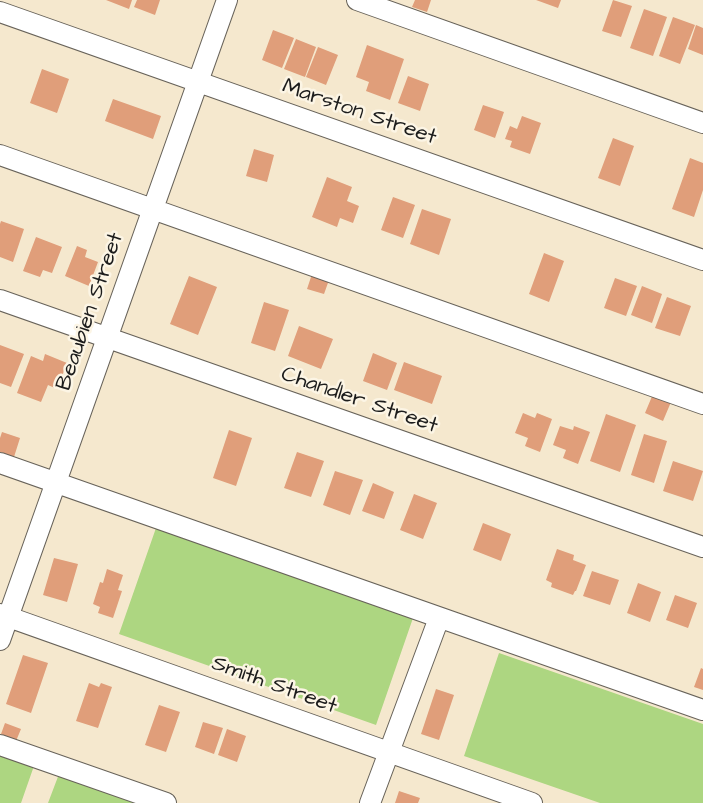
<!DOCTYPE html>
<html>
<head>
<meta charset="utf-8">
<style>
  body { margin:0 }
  canvas { display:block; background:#f5e8ce }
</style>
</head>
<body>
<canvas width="703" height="803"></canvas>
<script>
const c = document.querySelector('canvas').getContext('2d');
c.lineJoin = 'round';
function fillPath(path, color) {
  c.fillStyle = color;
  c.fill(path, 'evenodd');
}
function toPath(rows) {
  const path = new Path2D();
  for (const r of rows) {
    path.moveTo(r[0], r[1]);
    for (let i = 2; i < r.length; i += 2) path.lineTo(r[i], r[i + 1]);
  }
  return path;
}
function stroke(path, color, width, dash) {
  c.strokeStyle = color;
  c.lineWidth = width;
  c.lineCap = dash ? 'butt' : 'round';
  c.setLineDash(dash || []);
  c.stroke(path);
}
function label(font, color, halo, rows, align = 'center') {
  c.font = font + ' "Architects Daughter",sans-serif';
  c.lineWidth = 5;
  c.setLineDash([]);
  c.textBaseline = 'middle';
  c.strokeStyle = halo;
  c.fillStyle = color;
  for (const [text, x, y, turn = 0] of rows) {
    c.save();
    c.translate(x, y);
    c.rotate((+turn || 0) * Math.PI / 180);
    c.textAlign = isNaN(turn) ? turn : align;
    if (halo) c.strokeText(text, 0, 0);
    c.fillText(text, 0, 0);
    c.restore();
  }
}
const green = toPath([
  [156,528,413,618,376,725,119,634],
  [499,653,703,724,703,803,600,803,464,756],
  [0,751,35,763,21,803,0,803],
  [59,774,140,803,48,803]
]);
const building = toPath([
  [106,0,132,0,129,9],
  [137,0,160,0,155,15,134,7],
  [415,0,431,0,427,12,412,7],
  [536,0,561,0,558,8],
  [613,0,632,6,621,37,602,31],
  [644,9,667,17,653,56,630,48],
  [673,17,695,25,680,64,659,56],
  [696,25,703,28,703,55,688,49],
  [273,30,294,38,282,68,262,60],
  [296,39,316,47,305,77,284,69],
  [367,45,404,59,390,100,366,91,369,82,356,77],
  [318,47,338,55,326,85,306,77],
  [42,69,69,79,57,113,30,103],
  [408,76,429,84,420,111,398,103],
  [113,99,161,116,153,139,105,121],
  [483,105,504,112,495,138,474,130],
  [522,116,541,123,530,154,510,147,512,141,505,139,510,126,517,129],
  [613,138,634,146,620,186,598,178],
  [254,149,274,155,267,182,246,176],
  [690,158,703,163,703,190,694,217,672,209],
  [327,177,352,187,347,201,359,206,353,223,340,218,337,227,312,217],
  [393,197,415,205,403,238,381,230],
  [422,209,451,219,439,255,410,244],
  [1,221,24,229,13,262,0,257,0,224],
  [36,237,62,247,52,273,43,270,40,277,23,271],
  [77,246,87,250,85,257,98,262,89,286,65,276],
  [544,253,564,261,549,302,529,294],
  [312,274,329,280,324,294,307,289],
  [189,276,217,287,198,335,170,324],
  [615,278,637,286,626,316,604,308],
  [642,286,662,294,652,323,631,315],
  [667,297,691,306,680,336,655,328],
  [264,302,289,310,275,351,251,343],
  [299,326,333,339,321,369,288,356],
  [0,345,24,354,11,387,0,383],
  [373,353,397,363,387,390,363,381],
  [45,354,67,363,57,389,48,385,41,402,17,393,31,356,43,361],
  [404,362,442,376,432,404,394,390],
  [653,394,671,402,663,421,645,413],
  [523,413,535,418,537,413,552,419,540,452,525,446,528,438,515,433],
  [606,414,636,425,620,472,590,461],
  [560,426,573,430,574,426,590,432,578,464,563,458,566,450,553,445],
  [229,430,252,438,236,486,213,478],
  [2,432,20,438,14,457,0,452,0,438],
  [644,434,667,441,654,483,631,475],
  [297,452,324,461,311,497,284,488],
  [673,461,703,471,693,501,663,491],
  [335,471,363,480,350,515,323,505],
  [373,483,394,492,384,519,362,511],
  [414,494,437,503,423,539,400,530],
  [483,523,511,534,501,561,473,550],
  [557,549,574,555,573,560,586,565,576,591,575,591,573,595,551,587,552,583,546,580],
  [54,558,78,564,67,602,43,595],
  [107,569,123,575,118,590,122,591,113,618,98,613,100,607,93,604,100,582,103,583],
  [592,571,619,580,610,605,583,596],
  [638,583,661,592,650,622,627,613],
  [675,595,697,603,688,628,666,620],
  [23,655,48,663,31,713,6,704],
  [701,668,703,669,703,690,694,687],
  [89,683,99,687,101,683,112,687,98,728,76,721],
  [436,689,454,695,439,740,421,734],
  [159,705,180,712,166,752,145,745],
  [203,722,223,728,214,754,195,747],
  [5,723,21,729,16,741,1,734],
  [227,729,246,736,237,762,218,755],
  [399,791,420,798,418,803,395,803]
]);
const minor = toPath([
  [357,0,703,123],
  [0,12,703,260],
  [0,155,703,404],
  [0,300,703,547],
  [0,463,703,710],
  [0,614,532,803],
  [0,640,227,0],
  [0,745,166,803],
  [370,803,439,618]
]);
const streetNames = [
  ["Marston Street",359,113,19],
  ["Beaubien Street",91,312,-71],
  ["Chandler Street",359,401,19],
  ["Smith Street",274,686,20]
];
fillPath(green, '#add681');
fillPath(building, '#e09e7a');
stroke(minor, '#68635a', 22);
stroke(minor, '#fff', 20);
label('22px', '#1c1c1c', '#fcf5e5', streetNames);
</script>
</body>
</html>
